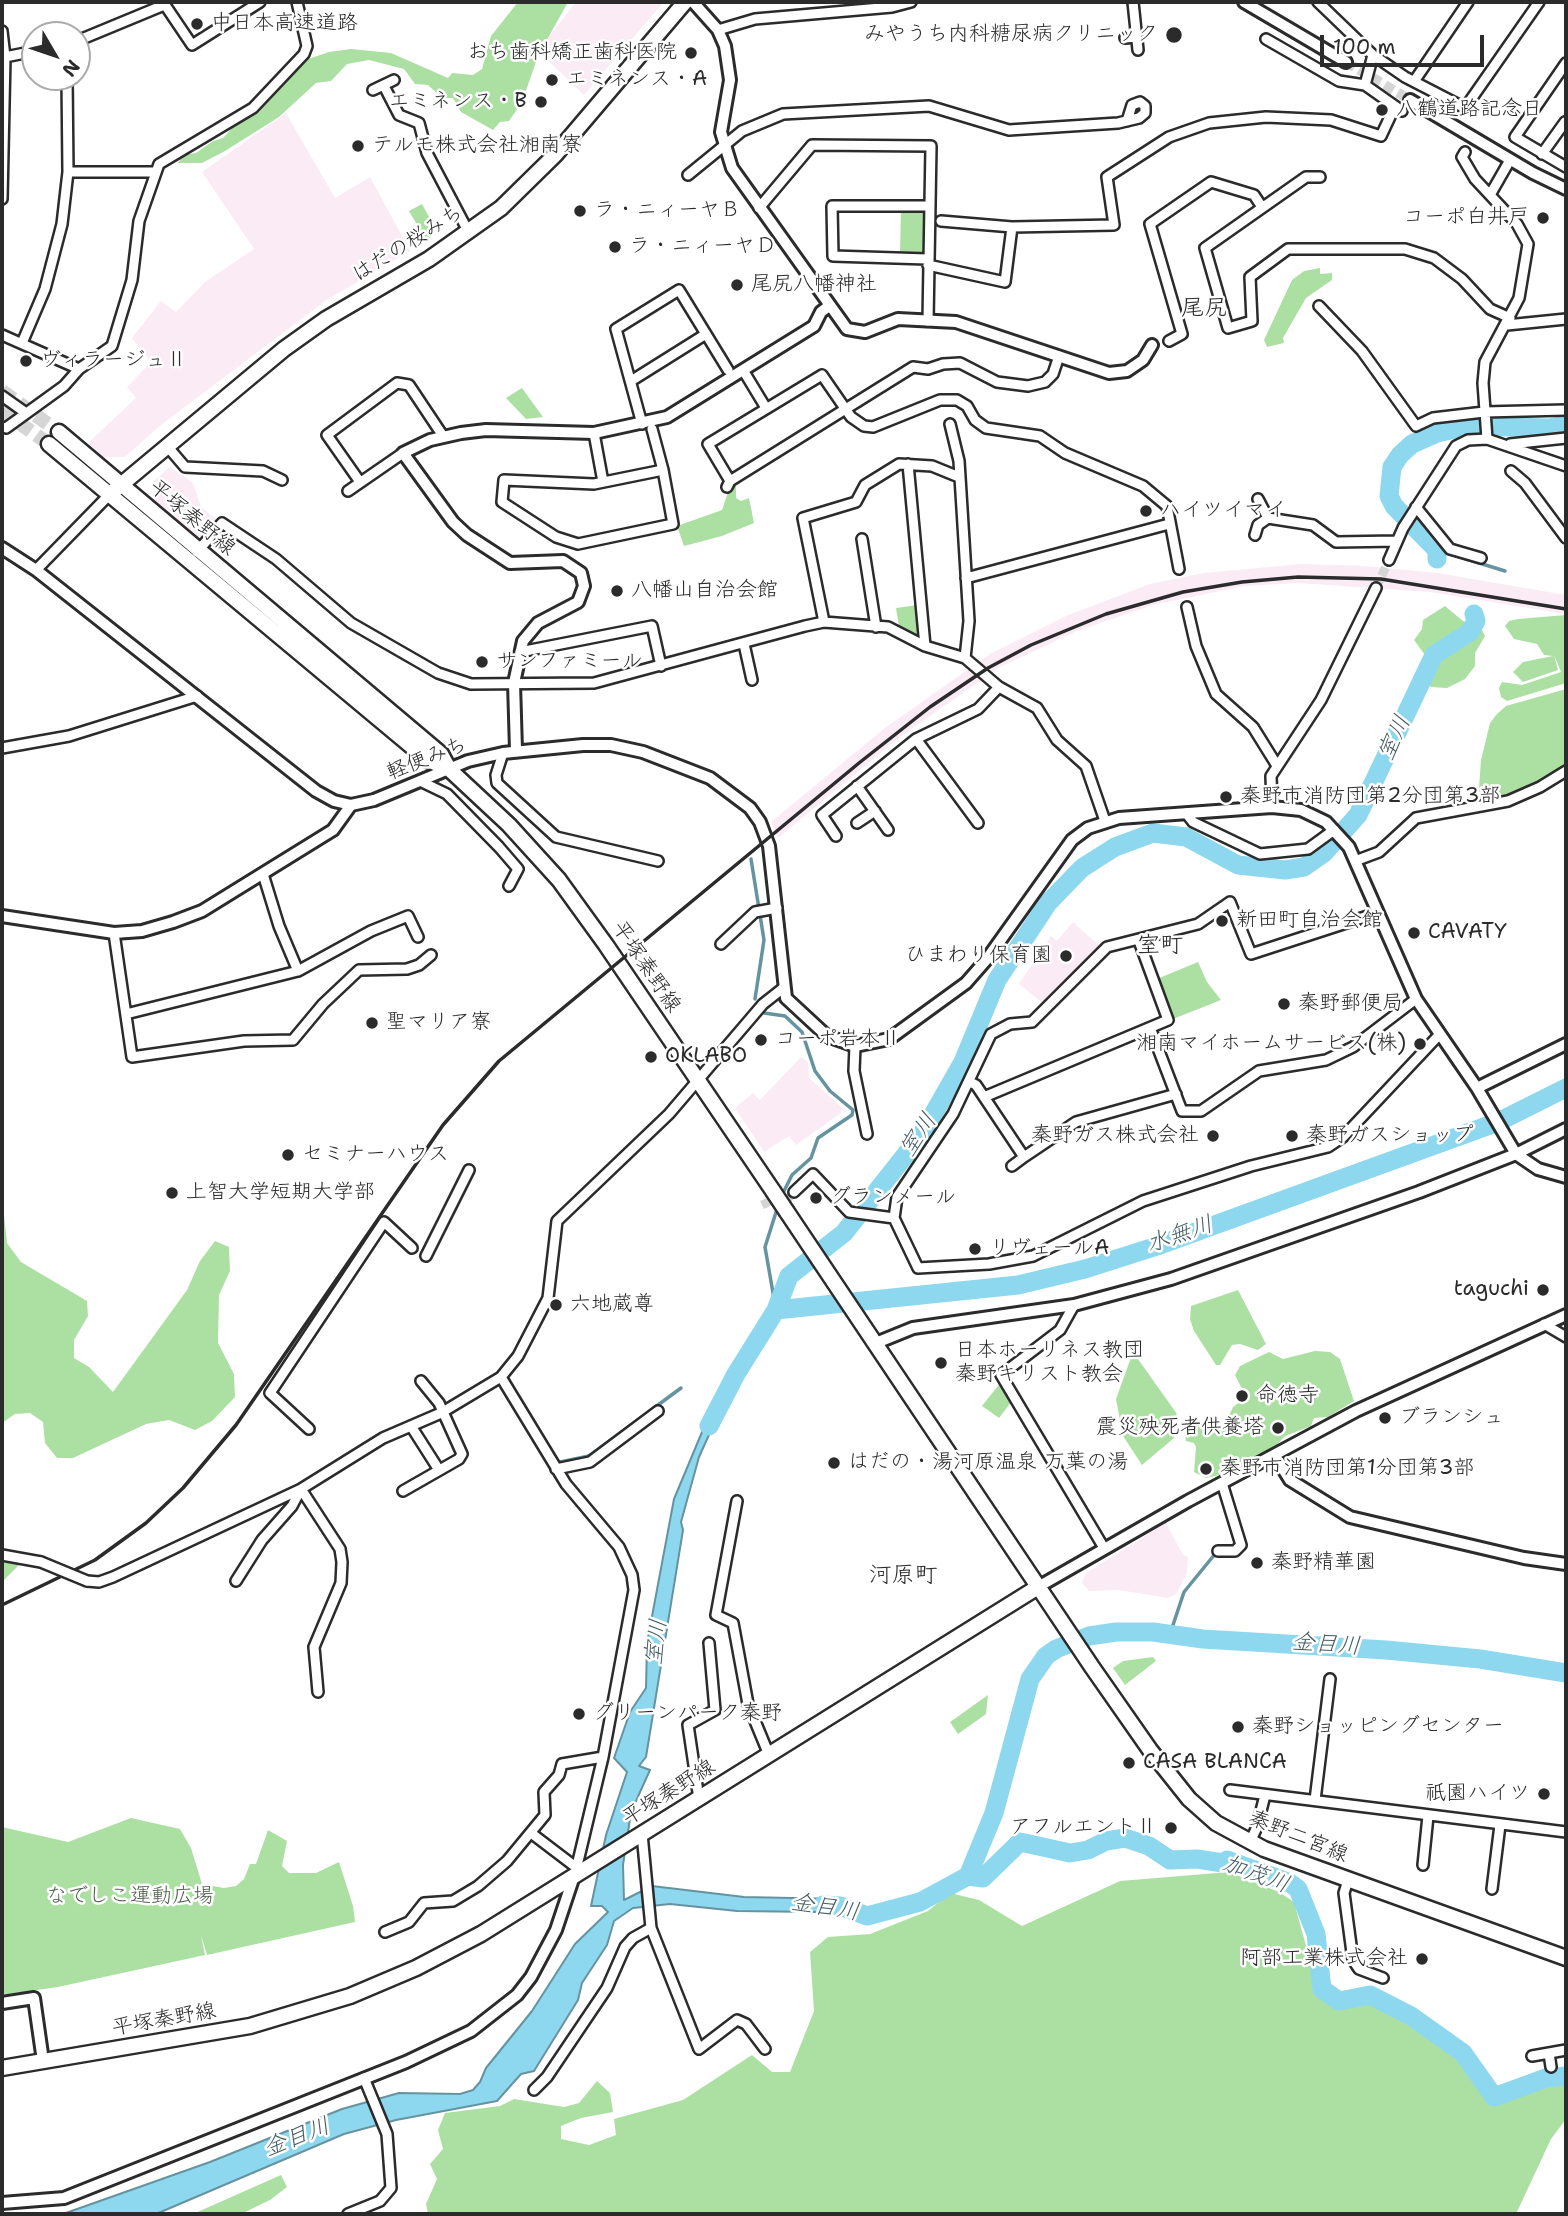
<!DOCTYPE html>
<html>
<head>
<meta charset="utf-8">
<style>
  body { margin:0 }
  #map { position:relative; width:1568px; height:2216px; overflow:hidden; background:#fff; font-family:"Shantell Sans",sans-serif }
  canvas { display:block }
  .frame { position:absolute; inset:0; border:4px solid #2b2b2b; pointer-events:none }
  .north { position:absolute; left:21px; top:21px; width:70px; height:70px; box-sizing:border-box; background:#fff; border:2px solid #aaa; border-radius:50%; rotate:129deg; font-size:19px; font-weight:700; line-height:28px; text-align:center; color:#2b2b2b }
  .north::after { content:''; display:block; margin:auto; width:24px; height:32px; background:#2b2b2b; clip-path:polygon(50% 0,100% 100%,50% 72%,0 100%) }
  .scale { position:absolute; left:1320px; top:35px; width:164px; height:32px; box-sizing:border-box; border:4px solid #2b2b2b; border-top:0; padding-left:9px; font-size:21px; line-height:24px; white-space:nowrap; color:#2b2b2b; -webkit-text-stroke:5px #fff; paint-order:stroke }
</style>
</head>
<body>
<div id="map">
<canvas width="1568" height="2216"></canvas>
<div class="frame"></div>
<div class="north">N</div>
<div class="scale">100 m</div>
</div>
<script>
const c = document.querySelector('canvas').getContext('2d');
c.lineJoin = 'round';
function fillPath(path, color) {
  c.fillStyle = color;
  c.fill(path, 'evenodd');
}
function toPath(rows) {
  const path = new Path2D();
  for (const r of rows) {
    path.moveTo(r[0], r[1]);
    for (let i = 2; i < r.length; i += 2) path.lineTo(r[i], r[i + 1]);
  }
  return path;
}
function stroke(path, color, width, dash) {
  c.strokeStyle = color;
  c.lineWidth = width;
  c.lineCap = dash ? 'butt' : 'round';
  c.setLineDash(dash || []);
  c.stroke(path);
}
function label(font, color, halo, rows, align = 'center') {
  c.font = font + ' "Shantell Sans","Klee One",sans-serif';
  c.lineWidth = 5;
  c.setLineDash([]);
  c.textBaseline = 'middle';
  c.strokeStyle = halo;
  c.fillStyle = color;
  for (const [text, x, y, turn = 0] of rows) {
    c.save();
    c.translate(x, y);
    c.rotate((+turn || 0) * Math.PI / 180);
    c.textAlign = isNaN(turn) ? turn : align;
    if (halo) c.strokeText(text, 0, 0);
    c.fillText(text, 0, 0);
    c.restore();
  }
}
const built = toPath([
  [576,2,663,3,584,95,538,51],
  [286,113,335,198,370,177,410,251,325,301,161,425,125,457,103,457,88,443,136,398,127,387,151,362,132,338,161,301,176,312,205,282,254,249,202,172],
  [170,467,193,483,201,507,217,520,201,539,153,500,154,481],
  [1301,564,1365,566,1437,573,1566,595,1566,614,1430,592,1298,583,1244,586,1153,605,1077,631,1000,667,897,739,778,838,771,822,885,728,990,654,1066,616,1150,584,1204,573],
  [1073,922,1102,948,1044,1004,1019,984,1051,936,1057,941],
  [801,1057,808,1062,809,1078,842,1108,841,1113,796,1145,789,1136,764,1152,735,1108,753,1093,760,1100],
  [1166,1523,1183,1555,1188,1557,1187,1573,1177,1593,1168,1598,1119,1590,1089,1591,1082,1583,1086,1573]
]);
const green = toPath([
  [518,2,568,2,538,56,522,102,509,121,500,122,493,130,461,112,453,98,442,98,428,85,415,84,404,69,369,60,347,64,331,81,316,83,279,117,225,151,202,163,178,163,183,155,196,153,213,141,223,138,234,126,258,113,308,59,329,52,351,49,391,53,448,78,452,73,473,75,482,69,491,36],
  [422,204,433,224,428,227,433,236,426,240,409,211],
  [901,209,920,210,924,214,923,251,920,255,900,254],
  [1320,268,1320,274,1332,273,1332,280,1306,298,1283,338,1284,343,1267,347,1264,340,1292,280,1304,271],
  [522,388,543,417,526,419,506,398],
  [736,482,736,498,741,501,749,498,754,523,722,536,684,546,677,526,722,510,730,486],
  [918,605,921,633,917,637,899,626,896,608],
  [1445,606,1463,621,1481,628,1485,636,1475,653,1475,666,1465,679,1447,688,1431,687,1424,678,1430,662,1414,640,1422,629,1423,620],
  [1566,615,1566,683,1507,701,1501,697,1499,688,1502,682,1522,685,1561,672,1554,655,1558,670,1523,682,1513,672,1523,662,1553,656,1544,655,1537,644,1514,639,1505,626,1509,621,1518,619],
  [1566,689,1566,767,1545,781,1510,796,1478,802,1481,760,1490,723,1497,714,1506,706],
  [1198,962,1207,982,1221,1000,1173,1019,1157,979],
  [2,1196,7,1243,21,1262,87,1301,88,1316,74,1340,74,1358,89,1367,113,1392,187,1290,200,1261,215,1241,229,1247,230,1271,219,1295,218,1343,234,1374,235,1397,212,1421,195,1430,169,1420,146,1424,73,1458,57,1458,45,1443,43,1422,30,1413,15,1414,2,1423],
  [1238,1290,1266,1344,1258,1350,1240,1344,1232,1345,1220,1365,1216,1365,1194,1331,1190,1319,1191,1306],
  [1315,1351,1330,1352,1340,1359,1354,1401,1328,1417,1314,1418,1311,1426,1285,1436,1274,1448,1242,1466,1234,1464,1219,1475,1206,1478,1194,1472,1196,1447,1194,1443,1186,1441,1184,1427,1196,1420,1213,1432,1223,1429,1233,1407,1246,1397,1235,1375,1240,1366,1269,1352,1283,1359],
  [1133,1352,1177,1414,1173,1419,1179,1424,1173,1432,1174,1438,1142,1465,1123,1436,1116,1399],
  [1001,1382,1012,1401,999,1418,982,1406],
  [2,1563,21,1563,2,1582],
  [1153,1657,1156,1661,1125,1685,1113,1668,1123,1661],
  [988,1695,986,1714,958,1734,950,1722],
  [131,1818,180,1829,191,1848,202,1884,224,1888,236,1886,244,1879,250,1864,256,1864,268,1830,287,1841,282,1866,289,1873,316,1873,339,1862,353,1906,355,1922,207,1955,201,1935,205,1955,58,1987,2,1995,2,1827,68,1842],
  [1229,1872,1279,1892,1294,1902,1316,1982,1350,2004,1384,2005,1495,2086,1553,2075,1566,2079,1566,2119,1551,2139,1516,2214,428,2214,426,2204,437,2179,430,2164,443,2149,438,2130,445,2113,500,2106,514,2099,564,2107,579,2103,597,2081,610,2093,613,2112,581,2118,561,2126,561,2139,589,2145,616,2135,614,2119,683,2100,752,2055,772,2072,790,2072,814,2011,810,1952,828,1937,870,1934,928,1911,950,1893,979,1900,1022,1926,1120,1881],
  [281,2175,287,2187,270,2200,241,2214,193,2214]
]);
const water = toPath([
  [715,1401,722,1406,699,1457,681,1522,683,1530,646,1757,639,1766,650,1770,631,1812,623,1865,624,1900,652,1886,744,1897,840,1899,849,1908,817,1912,737,1911,670,1904,633,1908,614,1921,607,1945,582,1983,578,2000,534,2071,521,2074,497,2101,396,2120,344,2134,156,2214,63,2214,210,2162,342,2109,399,2093,460,2094,473,2090,480,2082,486,2068,532,2011,575,1944,608,1912,602,1906,591,1906,606,1835,627,1772,614,1758,630,1712,646,1688,647,1643,674,1499,715,1401]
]);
const stream = toPath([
  [1437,550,1505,571],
  [751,859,764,940,755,999],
  [764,1013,785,1016,802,1032,815,1071,830,1091,853,1110,852,1115,818,1138,811,1158,792,1175,782,1195],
  [776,1310,765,1247,778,1206],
  [560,1462,589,1456,681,1388],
  [1170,1634,1184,1592,1215,1554]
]);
const river = toPath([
  [1437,559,1437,550,1394,506,1389,496,1392,467,1400,455,1412,444,1437,433,1469,426,1549,428,1566,425],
  [776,1310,1018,1285,1085,1269,1157,1246,1498,1122,1566,1088],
  [709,1426,736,1374,776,1310,789,1276,844,1233,922,1134,963,1062,997,980,1048,903,1082,868,1115,847,1153,833,1186,837,1238,865,1285,870,1304,867,1324,853,1358,815,1434,655,1470,632,1476,621,1474,614],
  [968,1876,983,1878,1020,1842,1070,1853,1088,1850,1106,1841,1125,1838,1149,1846,1170,1860,1197,1859,1223,1863,1227,1860,1290,1883,1298,1889,1316,1934,1322,1989,1339,2001,1370,1995,1411,2016,1463,2053,1494,2097,1546,2078,1566,2076],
  [823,1905,840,1906,867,1916,920,1902,968,1876,994,1813,1030,1679,1046,1656,1056,1649,1089,1636,1116,1632,1153,1632,1203,1639,1386,1650,1480,1659,1566,1673]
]);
const minorTunnel = toPath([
  [1376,588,1389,560],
  [762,1205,773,1200,783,1204,794,1192]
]);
const tertiaryTunnel = toPath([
  [1346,62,1410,100]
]);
const primaryTunnel = toPath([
  [2,391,59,432],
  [2,411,49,444]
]);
const minor = toPath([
  [163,2,192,45,260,2],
  [1133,2,1138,50],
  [1318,2,1373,55,1405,77,1465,108,1539,2],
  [718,30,755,19,892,7,911,2],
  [2,31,5,57,2,199],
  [1125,38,1137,37],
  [1266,39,1339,81,1365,85,1402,111],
  [77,41,164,5],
  [5,57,35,51],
  [1566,63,1515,137,1566,167],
  [1415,80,1468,2],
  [1365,85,1373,55],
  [384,86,399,115,419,123,427,153,469,233],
  [373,90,394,80],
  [1465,152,1462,157,1475,179,1517,224,1528,244,1519,298,1485,362,1483,383,1487,439],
  [1542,154,1565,122],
  [68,172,156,172],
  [688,175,742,131,783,114,929,106,1009,130,1118,123,1139,118,1145,113,1145,106,1140,102,1132,105,1127,121],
  [1320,177,1306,177,1205,248,1228,328,1252,321,1250,277,1288,249,1405,249,1434,258,1462,279,1490,309,1510,318],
  [1490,195,1510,160],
  [759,208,812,145,931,146,928,321],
  [941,221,1012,227,1114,225,1107,177,1169,137,1209,123,1266,117,1331,120,1381,136,1395,106],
  [927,259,833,256,832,206,928,206],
  [928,265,1005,282,1012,227],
  [1319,306,1362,351,1416,426,1433,418,1484,412,1566,410],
  [1507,325,1566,319],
  [2,335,79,369],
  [1169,341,1182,334,1150,224,1211,182,1254,195,1262,207],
  [22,343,45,289,62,224,68,172,67,77],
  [743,370,766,408],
  [631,381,706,334],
  [2,396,26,413],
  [642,424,616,329,679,290,728,370],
  [950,424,959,461,969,621,965,658],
  [2,427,6,428,64,386,79,369,112,346,132,280,139,221,159,164,253,108,304,54,307,46,297,2],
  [652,429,663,470,673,524,578,544,556,537,502,502,504,480,594,484,663,470],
  [594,433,603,482],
  [1510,444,1566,438],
  [167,446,185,467,263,471,282,480],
  [908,464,925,646],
  [1511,471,1525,483,1566,538],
  [730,481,708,444,822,375,851,417,864,426,873,427,940,400,957,400,967,406,975,420,986,428,1040,436,1065,453,1143,486,1167,506,1179,569],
  [360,482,327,435,397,383,409,385,443,436],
  [727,487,730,481,913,367,928,369,943,364,960,363,997,382,1028,386,1045,382,1053,374,1059,356],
  [348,491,403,453],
  [1258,499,1268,518,1313,525,1336,542,1397,541],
  [1416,507,1450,549,1481,558],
  [1255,535,1258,525,1268,518],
  [862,539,876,627],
  [197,552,222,523,276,559,351,623,438,673,471,684,594,683,805,626,824,622,888,627,925,646,965,658,999,687,1037,708,1057,740,1086,766,1105,821],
  [1389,560,1403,528,1456,446,1468,440,1487,439,1566,466],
  [36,570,110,494],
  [966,578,1169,524],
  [1187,607,1196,646,1216,694,1253,727,1276,764],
  [824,622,803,518,856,502,865,485,899,464,932,466,959,477],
  [744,644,752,680],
  [520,652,652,626,661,666],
  [916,739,978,823],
  [2,748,69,736,197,696],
  [503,753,496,775,497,783,556,837,658,861],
  [420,781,447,794,499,847,518,869,509,886],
  [857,786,888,830],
  [1272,807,1271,776,1321,700,1376,588],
  [1186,813,1193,822,1260,854,1308,849,1334,830],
  [857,823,875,811],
  [836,836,822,815,916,739,978,709,999,687],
  [1355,861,1379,852,1416,818,1508,801,1540,787,1566,771],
  [263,874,279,926,298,971],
  [1377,913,1251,954,1230,902,1198,924,1107,947,1032,1022,1010,1024,991,1034,953,1114,897,1197,894,1218,918,1268,989,1264,1033,1256,1143,1201,1251,1166,1328,1147,1343,1137,1439,1035],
  [114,933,132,1057,244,1041,293,1040,323,1004,359,970,407,969,419,965,431,955],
  [721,944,755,912,777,908],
  [126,1014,298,971,371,931,408,916,418,937],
  [1151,1030,1182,1111,1201,1111,1259,1071,1326,1060,1353,1047,1416,999],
  [855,1046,854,1071,867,1134],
  [970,1082,976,1085,1024,1157,1076,1122,1176,1094],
  [984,1097,1168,1020,1139,941],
  [1012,1166,1024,1157],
  [794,1192,813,1174,849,1212,894,1218],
  [426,1256,469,1170],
  [1074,1305,1060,1330,1001,1375,1104,1548],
  [1544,1324,1566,1337],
  [501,1377,566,1484,619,1547,632,1575,634,1590,603,1757,575,1874],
  [411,1426,439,1470],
  [309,1429,270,1393,384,1222,412,1248],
  [556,1469,590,1462,658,1411],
  [403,1491,459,1459,462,1454,439,1403,421,1381],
  [737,1501,716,1615,733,1623,748,1704,769,1755],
  [1218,1551,1235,1551,1241,1545,1222,1483],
  [2,1555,41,1562],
  [87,1581,99,1582,113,1577,301,1489,383,1438,441,1413,501,1377,518,1356,548,1298,557,1221,669,1114,763,1004,782,989],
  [236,1581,262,1540,292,1506,301,1489,340,1549,342,1562,341,1583,314,1647,318,1692],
  [1230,1790,1566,1832],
  [699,1799,688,1725,715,1710,709,1643],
  [1315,1800,1330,1679],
  [531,1833,577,1868],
  [642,1834,651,1928,699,2049,737,2020,746,2024,765,2049],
  [1250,1842,1257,1827,1265,1795],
  [1423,1865,1428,1816],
  [1348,1880,1344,1893,1353,1960,1359,1969,1383,1978],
  [1492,1889,1500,1825],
  [385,1932,409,1922,424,1903,453,1901,478,1886,507,1861,545,1815,544,1792,559,1775,562,1764,603,1757],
  [1549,2053,1551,2067],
  [1532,2056,1566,2050],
  [534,2090,547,2077,607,1988,625,1947,633,1938,651,1928],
  [348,2214,380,2201,391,2188,387,2134,364,2078]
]);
const tertiary = toPath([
  [693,2,718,30,725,46,730,80,721,132,732,168,847,329,865,332,898,319,956,322,1109,373,1127,371,1143,360,1152,345],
  [1244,2,1346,62],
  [1410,100,1533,173,1566,189],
  [2,548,36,570,316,791,334,801,351,805,374,800,468,761,503,753,583,745,611,745,643,752,710,778,750,808,760,822,769,846,786,998,827,1036,855,1046,889,1039,966,983,987,959,1072,840,1088,828,1119,818,1272,807,1301,810,1326,822,1349,847,1416,999,1477,1088,1516,1154,1538,1169,1566,1177],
  [516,750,514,683,523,641,538,623,578,602,584,586,581,573,563,561,510,563,467,535,453,522,403,453,430,440,461,433,486,430,594,433,667,417,814,326,821,312,829,306],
  [2,916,114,933,142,931,173,922,202,911,333,830,351,805],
  [1477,1088,1566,1044],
  [876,1343,913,1328,1074,1305,1171,1279,1419,1192,1516,1154,1566,1129],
  [1275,1456,1290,1480,1350,1517,1524,1558,1566,1564],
  [1038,1587,1188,1501,1356,1411,1566,1315],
  [2,2003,34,1998,43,2061],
  [2,2203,64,2198,406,2062,471,2031,517,1995,531,1977,556,1930,574,1876]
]);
const primary = toPath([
  [59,432,441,754,449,769],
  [49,444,428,760,449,769,509,825,559,880,606,945,773,1191],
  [110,494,284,349,326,319,429,259,501,208,555,155,685,2],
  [787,1212,1092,1667,1150,1750,1189,1799,1216,1823,1264,1849,1566,1958],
  [2,2068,250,2026,350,1996,416,1968,481,1934,1038,1587]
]);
const rail = toPath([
  [2,1605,95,1560,146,1523,183,1488,236,1425,443,1125,499,1061,859,763,930,707,988,668,1031,645,1106,614,1183,592,1242,582,1298,577,1381,579,1566,609]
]);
const minorBridge = toPath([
  [41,1562,87,1581]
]);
const primaryBridge = toPath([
  [773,1191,787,1212]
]);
const markers = [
  [197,24,7,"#2b2b2b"],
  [1174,35,9,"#2b2b2b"],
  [691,53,7,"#2b2b2b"],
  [552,80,7,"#2b2b2b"],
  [541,102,7,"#2b2b2b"],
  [1382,110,7,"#2b2b2b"],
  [358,146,7,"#2b2b2b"],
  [580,211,7,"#2b2b2b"],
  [1543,218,7,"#2b2b2b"],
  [615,247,7,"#2b2b2b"],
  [737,285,7,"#2b2b2b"],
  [26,361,7,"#2b2b2b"],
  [1146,511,7,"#2b2b2b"],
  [617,591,7,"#2b2b2b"],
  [482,662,7,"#2b2b2b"],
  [1226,797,7,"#2b2b2b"],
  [1222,921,7,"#2b2b2b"],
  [1414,933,7,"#2b2b2b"],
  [1066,956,7,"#2b2b2b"],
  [1284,1004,7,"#2b2b2b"],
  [372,1023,7,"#2b2b2b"],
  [761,1040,7,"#2b2b2b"],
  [1420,1044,7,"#2b2b2b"],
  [651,1057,7,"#2b2b2b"],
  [1213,1136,7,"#2b2b2b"],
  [1292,1136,7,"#2b2b2b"],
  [288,1155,7,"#2b2b2b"],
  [172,1193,7,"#2b2b2b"],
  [816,1198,7,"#2b2b2b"],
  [975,1249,7,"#2b2b2b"],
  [1543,1290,7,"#2b2b2b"],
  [556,1305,7,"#2b2b2b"],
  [941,1363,7,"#2b2b2b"],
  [1242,1396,7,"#2b2b2b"],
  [1385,1418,7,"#2b2b2b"],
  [1278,1428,7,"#2b2b2b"],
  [834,1463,7,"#2b2b2b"],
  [1206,1469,7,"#2b2b2b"],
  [1257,1563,7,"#2b2b2b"],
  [579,1714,7,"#2b2b2b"],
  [1238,1727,7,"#2b2b2b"],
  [1129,1763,7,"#2b2b2b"],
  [1544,1794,7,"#2b2b2b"],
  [1171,1828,7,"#2b2b2b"],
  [1422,1959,7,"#2b2b2b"]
];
const poiNames = [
  ["中日本高速道路",211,24],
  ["みやうち内科糖尿病クリニック",1158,35,"right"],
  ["おち歯科矯正歯科医院",677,53,"right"],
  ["エミネンス・A",566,80],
  ["エミネンス・B",527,102,"right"],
  ["八鶴道路記念日",1396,110],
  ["テルモ株式会社湘南寮",372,146],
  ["ラ・ニィーヤＢ",594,211],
  ["コーポ白井戸",1529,218,"right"],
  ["ラ・ニィーヤＤ",629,247],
  ["尾尻八幡神社",751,285],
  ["ヴィラージュⅡ",40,361],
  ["ハイツイマイ",1160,511],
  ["八幡山自治会館",631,591],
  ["サンファミール",496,662],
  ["秦野市消防団第2分団第3部",1240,797],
  ["新田町自治会館",1236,921],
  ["CAVATY",1428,933],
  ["ひまわり保育園",1052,956,"right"],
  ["秦野郵便局",1298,1004],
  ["聖マリア寮",386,1023],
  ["コーポ岩本Ⅱ",775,1040],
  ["湘南マイホームサービス(株)",1406,1044,"right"],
  ["OKLABO",665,1057],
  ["秦野ガス株式会社",1199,1136,"right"],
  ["秦野ガスショップ",1306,1136],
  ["セミナーハウス",302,1155],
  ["上智大学短期大学部",186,1193],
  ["グランメール",830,1198],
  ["リヴェールA",989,1249],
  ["taguchi",1529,1290,"right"],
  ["六地蔵尊",570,1305],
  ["日本ホーリネス教団",955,1351],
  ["秦野キリスト教会",955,1375],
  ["命徳寺",1256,1396],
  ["ブランシュ",1399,1418],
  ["震災殃死者供養塔",1264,1428,"right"],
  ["はだの・湯河原温泉 万葉の湯",848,1463],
  ["秦野市消防団第1分団第3部",1220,1469],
  ["秦野精華園",1271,1563],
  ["グリーンパーク秦野",593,1714],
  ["秦野ショッピングセンター",1252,1727],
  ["CASA BLANCA",1143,1763],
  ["祇園ハイツ",1530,1794,"right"],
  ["アフルエントⅡ",1157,1828,"right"],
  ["阿部工業株式会社",1408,1959,"right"]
];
const streetNames = [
  ["はだの桜みち",408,244,-32],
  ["平塚秦野線",192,518,40],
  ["軽便みち",427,759,-21],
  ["平塚秦野線",646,967,56],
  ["平塚秦野線",669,1793,-32],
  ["秦野二宮線",1298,1837,22],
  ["平塚秦野線",164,2020,-10]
];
const parkNames = [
  ["なでしこ運動広場",130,1897]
];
const neighbourhoodNames = [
  ["尾尻",1204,309],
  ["室町",1160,946],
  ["河原町",903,1576]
];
const waterNames = [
  ["室川",1395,738,-65],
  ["室川",919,1135,-56],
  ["水無川",1180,1235,-19],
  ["室川",657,1642,-83],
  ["金目川",1326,1645,4],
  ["加茂川",1256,1875,20],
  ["金目川",825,1908,9],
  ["金目川",297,2138,-21]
];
fillPath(built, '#faebf5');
fillPath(green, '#ace0a2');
fillPath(water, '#8dd8ee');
stroke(water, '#6693a0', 2);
stroke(stream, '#6693a0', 3.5);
stroke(river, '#8dd8ee', 19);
stroke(minorTunnel, '#d5d5d5', 9, [9, 4.5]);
stroke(tertiaryTunnel, '#d5d5d5', 10, [10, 5]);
stroke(primaryTunnel, '#d5d5d5', 14, [14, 7]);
stroke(minor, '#2b2b2b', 14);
stroke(tertiary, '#2b2b2b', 16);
stroke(primary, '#2b2b2b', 19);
stroke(minor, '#fff', 9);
stroke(tertiary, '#fff', 10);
stroke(primary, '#fff', 14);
stroke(rail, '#2b2b2b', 3.5);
stroke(minorBridge, '#2b2b2b', 14, []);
stroke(primaryBridge, '#2b2b2b', 19, []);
stroke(minorBridge, '#fff', 9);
stroke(primaryBridge, '#fff', 14);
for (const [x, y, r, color] of markers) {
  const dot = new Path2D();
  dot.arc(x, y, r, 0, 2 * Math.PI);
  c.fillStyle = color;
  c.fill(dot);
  stroke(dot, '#fff', 2.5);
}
label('21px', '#2b2b2b', '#fff', poiNames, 'left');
label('21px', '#2b2b2b', '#fff', streetNames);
label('21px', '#52614f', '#fff', parkNames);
label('23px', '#2b2b2b', '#fff', neighbourhoodNames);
label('italic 23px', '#485f66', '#fff', waterNames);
</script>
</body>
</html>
